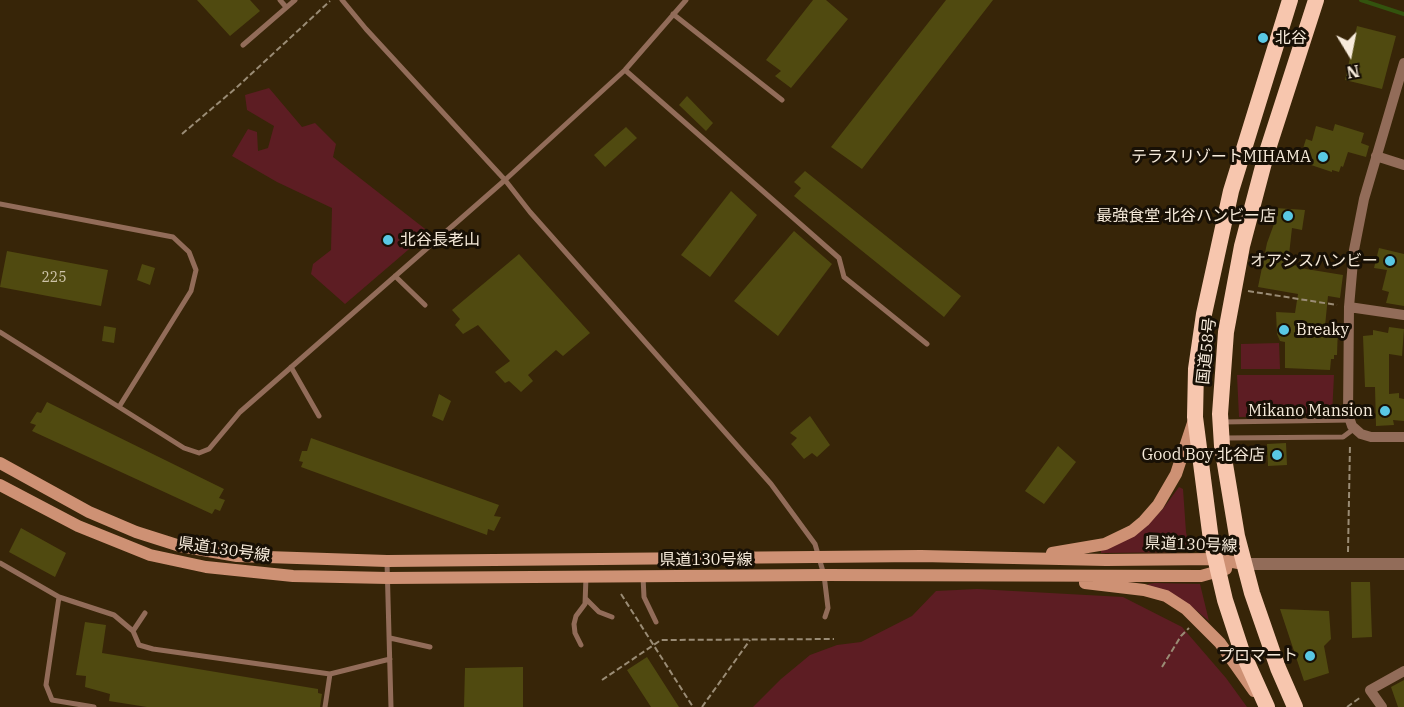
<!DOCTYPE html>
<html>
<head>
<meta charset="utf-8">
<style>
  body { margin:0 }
  #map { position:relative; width:1404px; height:707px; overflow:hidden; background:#372508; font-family:"IBM Plex Serif",serif }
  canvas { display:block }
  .north { position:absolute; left:1320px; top:24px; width:60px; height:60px; -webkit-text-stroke:4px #181005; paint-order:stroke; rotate:170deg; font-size:16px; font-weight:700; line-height:24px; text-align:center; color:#f7ebdb }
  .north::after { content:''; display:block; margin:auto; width:21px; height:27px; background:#f7ebdb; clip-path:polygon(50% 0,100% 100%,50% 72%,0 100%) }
</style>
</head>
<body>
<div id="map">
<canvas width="1404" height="707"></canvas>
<div class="north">N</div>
</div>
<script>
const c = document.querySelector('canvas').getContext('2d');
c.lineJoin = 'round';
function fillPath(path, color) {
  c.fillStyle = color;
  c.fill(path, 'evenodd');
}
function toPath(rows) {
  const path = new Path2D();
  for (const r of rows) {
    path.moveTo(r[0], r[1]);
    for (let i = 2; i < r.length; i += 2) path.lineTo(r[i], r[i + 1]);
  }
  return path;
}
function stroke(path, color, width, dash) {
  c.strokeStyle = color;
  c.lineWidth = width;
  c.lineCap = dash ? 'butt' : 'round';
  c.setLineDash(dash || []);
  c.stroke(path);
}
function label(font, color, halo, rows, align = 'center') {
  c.font = font + ' "IBM Plex Serif","Noto Sans JP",serif';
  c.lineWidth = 6;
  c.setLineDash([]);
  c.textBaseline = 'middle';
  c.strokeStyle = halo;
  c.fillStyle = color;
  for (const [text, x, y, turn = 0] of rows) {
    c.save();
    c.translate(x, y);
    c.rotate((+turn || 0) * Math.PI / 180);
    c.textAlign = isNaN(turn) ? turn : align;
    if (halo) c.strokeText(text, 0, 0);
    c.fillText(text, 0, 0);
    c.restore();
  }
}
const green = toPath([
  [269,88,302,127,315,123,336,144,333,157,429,232,345,304,311,274,313,264,331,250,332,208,277,182,232,156,248,129,257,132,258,151,268,148,274,126,247,110,245,95],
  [1279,343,1280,369,1241,369,1241,344],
  [1237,375,1334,375,1332,415,1239,417],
  [1179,487,1183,489,1186,532,1190,552,1101,553,1101,550,1143,529,1162,510],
  [1155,583,1200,584,1209,621,1191,606,1148,588,1148,584],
  [977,589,1123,597,1182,627,1226,678,1247,707,753,707,781,679,810,655,837,645,861,642,912,616,936,591]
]);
const stream = toPath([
  [1361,0,1404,14]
]);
const building = toPath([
  [197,0,250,0,260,11,230,36],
  [813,0,826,0,848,19,791,88,775,76,781,71,766,60],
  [946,0,993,0,862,169,831,147],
  [1357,26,1396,36,1382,89,1345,80],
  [687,96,713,123,706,131,679,105],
  [1335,124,1364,133,1361,143,1369,146,1366,157,1348,152,1343,167,1341,166,1339,172,1332,170,1332,172,1299,161,1306,139,1312,141,1316,126,1333,131],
  [626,127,637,138,605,167,594,155],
  [805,171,961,296,944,317,794,196,801,188,794,182],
  [731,191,757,215,710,277,681,255],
  [1275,208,1305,210,1302,230,1292,228,1288,264,1299,266,1300,268,1343,275,1340,298,1328,296,1325,326,1338,326,1337,355,1334,355,1334,359,1331,359,1330,370,1285,368,1285,342,1280,341,1277,334,1276,312,1295,313,1298,294,1258,287,1267,243,1274,224,1272,224],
  [794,231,832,264,778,336,734,301],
  [1379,248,1404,254,1404,306,1386,303,1389,292,1382,290,1387,270,1374,268],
  [7,251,108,270,101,306,0,287],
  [519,254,590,333,563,356,556,350,528,375,533,381,521,392,509,381,505,383,495,372,510,361,478,325,463,334,455,325,460,319,452,310],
  [142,264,155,268,150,285,137,280],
  [104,326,116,328,114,343,102,341],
  [1389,327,1404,329,1402,356,1389,354,1389,394,1399,393,1399,398,1404,399,1404,421,1393,420,1394,425,1376,426,1375,387,1365,387,1363,336,1373,335,1373,330,1388,333],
  [439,394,451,401,443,421,432,416],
  [47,402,224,489,219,498,225,500,220,511,215,509,212,514,32,431,36,425,30,423,37,412,41,413],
  [810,416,830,445,817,457,812,453,804,459,791,444,797,438,790,433],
  [311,438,499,505,494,516,501,517,494,531,488,529,487,535,301,467,303,462,299,461,302,451,307,451],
  [1286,443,1287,465,1268,466,1267,444],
  [1058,446,1076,462,1044,504,1025,491],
  [21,528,66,553,55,577,9,552],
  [1351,582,1370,582,1372,637,1352,638],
  [1280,609,1329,611,1331,639,1324,646,1329,673,1304,681],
  [85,622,106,625,102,653,318,689,318,693,322,694,320,707,147,707,109,701,110,694,85,687,86,676,76,675],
  [647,657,679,707,651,707,627,670],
  [523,667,523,707,464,707,465,668],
  [1404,680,1404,707,1398,707,1391,687]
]);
const path = toPath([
  [182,134,236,88,330,1],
  [1248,291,1337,305],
  [1348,552,1350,444],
  [621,594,693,707],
  [1162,667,1181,636,1189,628],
  [602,680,661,640,834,639],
  [702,707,750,640],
  [1347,707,1361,697]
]);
const service = toPath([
  [280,0,286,7],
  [342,0,366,29,505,180,530,212,771,484,815,544,824,575,828,608,825,617],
  [673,14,782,100],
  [243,45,295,0],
  [625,70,839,258,844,277,927,344],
  [0,204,173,237,189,252,196,270,191,291,119,407],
  [395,276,425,305],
  [0,332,184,448,199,453,209,449,240,412,505,180,625,70,686,0],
  [291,367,319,416],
  [1222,422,1350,420],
  [1224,438,1343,437,1355,428],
  [387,562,391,707],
  [0,563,59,597,114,615,133,631],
  [643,577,644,597,656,622],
  [59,597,46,685,52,700,94,707],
  [586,599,599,612,612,617],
  [145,613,133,631,139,645,153,649,330,674,390,659],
  [390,638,430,647],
  [581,645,575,633,574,624,576,616,585,604,586,577],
  [325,707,330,674]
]);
const minor = toPath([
  [1404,63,1364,199,1354,250,1349,307,1348,414,1352,426,1361,434,1371,437,1404,437],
  [1376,156,1404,165],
  [1349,307,1404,315],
  [1382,707,1370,690,1404,671]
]);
const tertiary = toPath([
  [1244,564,1404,564]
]);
const secondary = toPath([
  [0,463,89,512,136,532,180,546,237,556,387,561,921,556,1106,560,1216,559,1244,564],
  [0,485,78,526,150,555,206,567,293,576,388,578,824,575,1201,576,1226,569],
  [1052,553,1105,544,1132,531,1144,521,1158,505,1176,474,1194,420],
  [1085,583,1144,590,1166,596,1186,609,1220,643,1254,691]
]);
const trunk = toPath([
  [1267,707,1241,649,1225,600,1211,540,1195,417,1196,369,1204,314,1231,191,1290,0],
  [1295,707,1278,668,1252,593,1237,536,1222,446,1220,414,1226,332,1242,246,1266,155,1316,0]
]);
const markers = [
  [1263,38,6,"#59c8e4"],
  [1323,157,6,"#59c8e4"],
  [1288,216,6,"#59c8e4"],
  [388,240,6,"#59c8e4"],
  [1390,261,6,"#59c8e4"],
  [1284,330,6,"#59c8e4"],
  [1385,411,6,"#59c8e4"],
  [1277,455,6,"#59c8e4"],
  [1310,656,6,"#59c8e4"]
];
const numberNames = [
  ["225",54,278]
];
const poiNames = [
  ["北谷",1275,38,"left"],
  ["テラスリゾートMIHAMA",1311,157],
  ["最強食堂 北谷ハンビー店",1276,216],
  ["北谷長老山",400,240,"left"],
  ["オアシスハンビー",1378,261],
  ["Breaky",1296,330,"left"],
  ["Mikano Mansion",1373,411],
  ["Good Boy 北谷店",1265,455],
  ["プロマート",1298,656]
];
const streetNames = [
  ["国道58号",1207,351,-84],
  ["県道130号線",1191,545,2],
  ["県道130号線",224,550,8],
  ["県道130号線",706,560]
];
fillPath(green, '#5d1d23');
stroke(stream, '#33530e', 4);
fillPath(building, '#504a10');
stroke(path, '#9a8c75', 2, [6, 3]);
stroke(service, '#926c59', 5);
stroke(minor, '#926c59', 10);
stroke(tertiary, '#926c59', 12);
stroke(secondary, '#ce9174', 12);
stroke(trunk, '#f7c6ae', 16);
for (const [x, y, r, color] of markers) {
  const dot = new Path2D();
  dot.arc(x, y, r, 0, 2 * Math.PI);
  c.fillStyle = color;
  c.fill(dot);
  stroke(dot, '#181005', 2);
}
label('14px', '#cdc3a8', null, numberNames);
label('16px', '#f7ebdb', '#181005', poiNames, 'right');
label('16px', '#f7ebdb', '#181005', streetNames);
</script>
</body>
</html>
